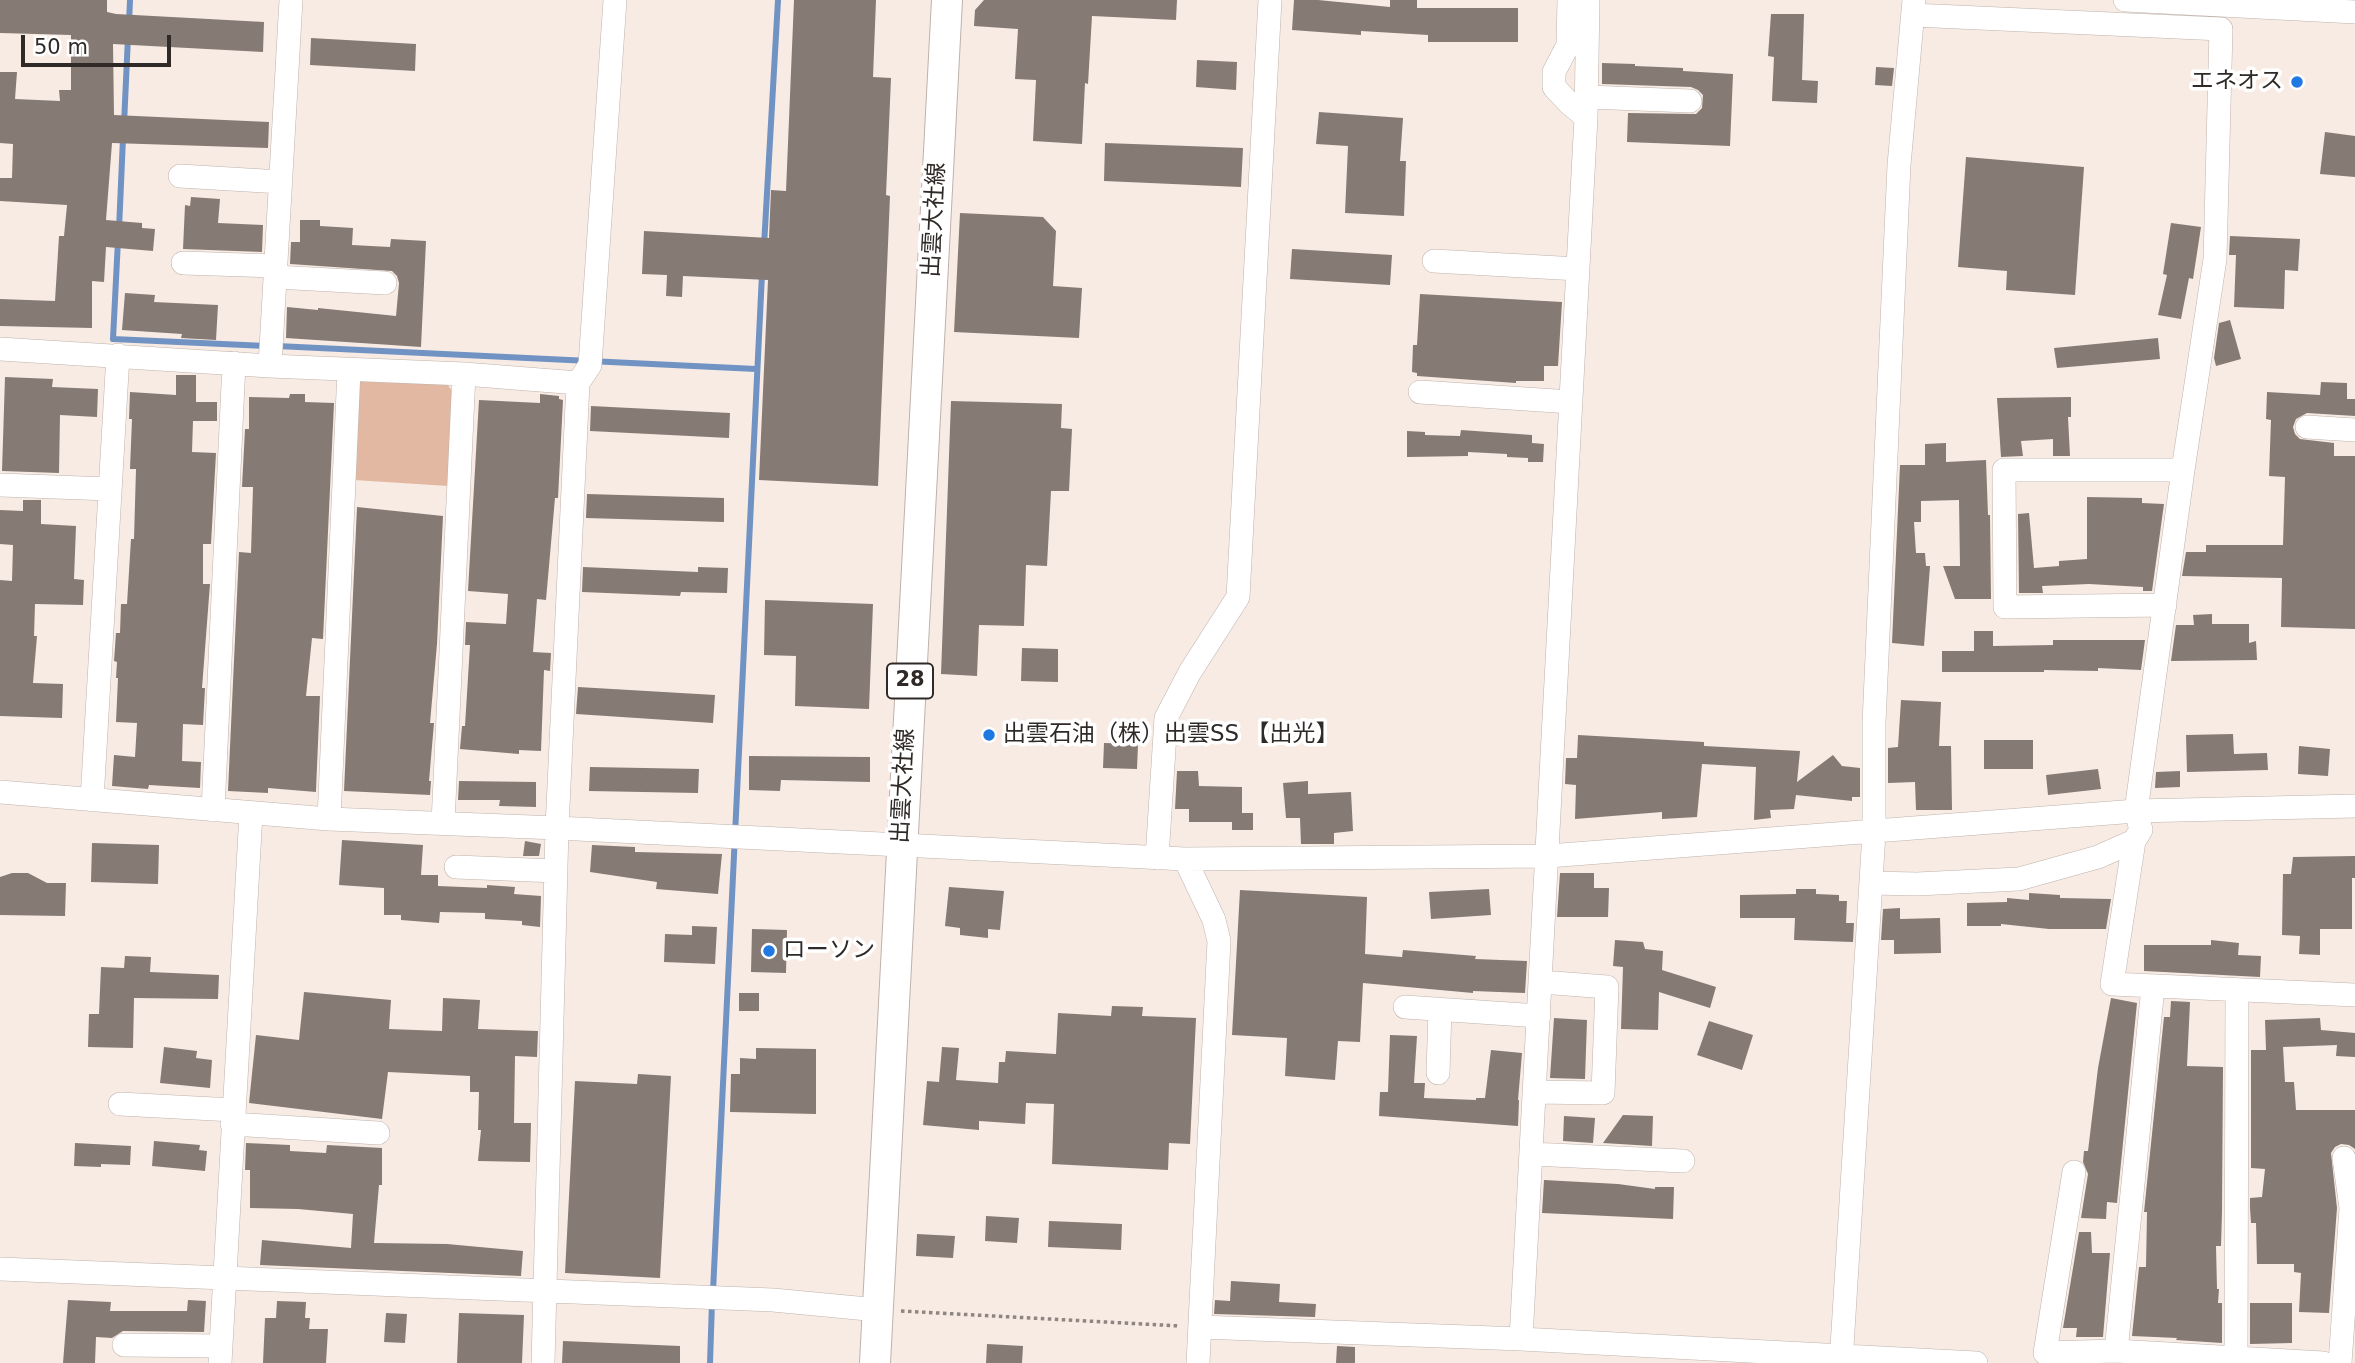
<!DOCTYPE html>
<html>
<head>
<meta charset="utf-8">
<style>
  body { margin:0 }
  #map { position:relative; width:2355px; height:1363px; overflow:hidden; background:#f8ebe4; font-family:"DejaVu Sans",sans-serif }
  canvas { display:block }
  .scale { position:absolute; left:21px; top:35px; width:150px; height:32px; box-sizing:border-box; border:4px solid #2f2a28; border-top:0; padding-left:9px; font-size:21px; line-height:24px; white-space:nowrap; color:#2f2a28; -webkit-text-stroke:5px #fff; paint-order:stroke }
</style>
</head>
<body>
<div id="map">
<canvas width="2355" height="1363"></canvas>
<div class="scale">50 m</div>
</div>
<script>
const c = document.querySelector('canvas').getContext('2d');
c.lineJoin = 'round';
function fillPath(path, color) {
  c.fillStyle = color;
  c.fill(path, 'evenodd');
}
function toPath(rows) {
  const path = new Path2D();
  for (const r of rows) {
    path.moveTo(r[0], r[1]);
    for (let i = 2; i < r.length; i += 2) path.lineTo(r[i], r[i + 1]);
  }
  return path;
}
function stroke(path, color, width, dash) {
  c.strokeStyle = color;
  c.lineWidth = width;
  c.lineCap = dash ? 'butt' : 'round';
  c.setLineDash(dash || []);
  c.stroke(path);
}
function label(font, color, halo, rows, align = 'center') {
  c.font = font + ' "DejaVu Sans","Noto Sans JP",sans-serif';
  c.lineWidth = 7;
  c.setLineDash([]);
  c.textBaseline = 'middle';
  c.strokeStyle = halo;
  c.fillStyle = color;
  for (const [text, x, y, turn = 0] of rows) {
    c.save();
    c.translate(x, y);
    c.rotate((+turn || 0) * Math.PI / 180);
    c.textAlign = isNaN(turn) ? turn : align;
    if (halo) c.strokeText(text, 0, 0);
    c.fillText(text, 0, 0);
    c.restore();
  }
}
const green = toPath([
  [359,379,446,382,454,394,448,486,354,480]
]);
const stream = toPath([
  [129,23,130,0],
  [124,124,128,37],
  [119,229,123,138],
  [118,240,113,339,266,346],
  [764,246,778,0],
  [277,346,756,369],
  [713,1291,762,274],
  [710,1363,712,1302]
]);
const building = toPath([
  [0,0,107,0,107,12,116,14,264,22,263,52,113,44,114,115,269,122,268,148,112,143,106,220,142,223,142,228,155,229,153,251,106,247,104,282,92,281,92,328,0,326,0,299,55,301,59,236,64,236,67,205,0,201,0,178,12,178,13,144,0,143,0,72,17,72,15,99,60,101,59,90,71,90,71,35,0,33],
  [794,0,876,0,873,77,891,78,886,195,890,196,878,486,759,480,768,280,683,276,682,297,666,296,667,275,642,274,644,231,769,238,771,190,786,191],
  [984,0,1177,0,1176,20,1092,16,1088,84,1085,83,1082,144,1033,141,1036,80,1015,79,1018,29,974,26,975,10],
  [1294,0,1318,0,1390,7,1390,0,1417,0,1417,8,1518,8,1518,42,1428,42,1428,35,1361,31,1361,35,1292,30],
  [1771,14,1804,14,1802,80,1818,81,1817,103,1772,101,1774,57,1768,56],
  [311,38,416,44,415,71,310,65],
  [1197,60,1237,62,1236,90,1196,87],
  [1602,63,1635,64,1635,66,1683,68,1683,71,1733,74,1730,146,1627,142,1628,113,1696,114,1702,108,1703,95,1698,90,1691,87,1602,84],
  [1876,67,1894,68,1892,86,1875,85],
  [1319,112,1403,118,1400,161,1406,161,1404,216,1345,213,1348,146,1316,144],
  [2325,132,2355,136,2355,177,2320,174],
  [1105,143,1243,148,1241,187,1104,181],
  [1966,157,2084,167,2075,295,2006,290,2007,271,1958,267],
  [191,197,220,199,218,223,263,225,262,252,183,249,185,205,190,206],
  [960,213,1043,217,1056,231,1053,286,1082,288,1079,338,954,332],
  [300,220,320,220,320,226,353,228,352,245,390,247,391,239,426,241,421,347,286,338,287,307,318,310,318,308,396,316,399,283,397,276,392,271,290,264,291,242,300,242],
  [2171,223,2201,227,2193,279,2189,278,2181,319,2158,315,2167,275,2163,274],
  [2230,236,2300,239,2298,271,2285,270,2284,309,2234,307,2236,255,2229,255],
  [1292,249,1392,255,1390,285,1290,279],
  [125,293,155,295,154,302,218,305,216,340,181,338,182,334,122,330],
  [1420,294,1562,302,1558,366,1544,366,1544,381,1516,381,1516,383,1417,376,1417,373,1412,372,1413,345,1417,345],
  [2230,320,2241,359,2216,366,2214,358,2219,323],
  [2158,338,2160,359,2057,368,2054,348],
  [176,375,196,375,196,402,217,402,217,421,193,421,192,452,216,453,211,544,203,544,203,584,210,584,202,688,205,688,203,725,183,724,182,761,201,762,200,788,149,785,148,789,112,786,114,755,135,757,137,723,116,722,118,678,116,678,117,662,114,661,116,633,120,633,121,604,127,604,131,539,134,539,136,469,130,469,132,419,129,419,130,392,176,395],
  [5,377,53,379,52,387,98,389,97,417,60,415,59,473,2,471],
  [2321,382,2347,383,2347,399,2355,399,2355,416,2307,413,2296,419,2293,427,2295,434,2300,439,2334,443,2334,456,2355,456,2355,629,2281,627,2282,578,2182,576,2186,552,2206,552,2206,545,2283,545,2285,477,2269,476,2271,420,2266,419,2267,392,2320,395],
  [290,394,305,394,305,402,334,403,323,639,312,638,306,696,320,696,316,790,316,792,268,788,268,793,228,791,239,552,251,553,253,487,242,487,245,429,249,429,249,397,289,398],
  [540,394,559,396,559,399,563,400,558,498,555,498,546,600,537,599,533,652,551,653,550,671,544,670,541,751,519,750,519,754,460,749,462,726,465,726,470,645,465,645,466,622,506,624,508,594,468,591,479,400,540,403],
  [2071,397,2071,417,2068,417,2070,456,2053,456,2053,439,2021,441,2023,456,2001,457,1997,398],
  [951,401,1062,404,1061,428,1072,429,1069,491,1051,491,1047,566,1026,565,1024,626,979,625,977,676,941,674],
  [591,406,730,413,729,438,590,431],
  [1461,430,1532,435,1532,443,1544,444,1543,462,1528,462,1528,458,1507,457,1507,454,1468,452,1468,456,1407,457,1407,431,1425,432,1425,435,1460,436],
  [1946,443,1946,462,1986,460,1988,515,1990,515,1991,599,1955,599,1943,566,1960,566,1959,500,1921,501,1921,522,1914,522,1916,553,1925,553,1926,566,1930,566,1924,646,1892,643,1900,465,1925,465,1925,444],
  [587,494,724,498,724,522,586,518],
  [2087,497,2142,498,2142,503,2164,504,2152,591,2143,591,2143,587,2089,584,2042,586,2043,593,2019,593,2018,514,2029,513,2034,568,2059,566,2059,561,2087,559],
  [23,500,41,500,41,524,76,526,74,579,84,580,83,605,35,604,34,636,37,636,33,683,63,684,62,718,0,716,0,580,12,581,13,545,0,544,0,510,23,511],
  [357,507,443,516,437,644,430,723,434,723,429,781,431,781,430,795,344,791],
  [583,567,698,572,698,567,728,568,727,593,681,592,680,596,582,592],
  [765,600,873,604,869,709,795,706,796,656,764,655],
  [2212,614,2212,624,2249,624,2249,643,2256,641,2257,660,2171,661,2176,625,2194,625,2193,615],
  [1974,631,1993,631,1993,646,2053,645,2053,640,2145,640,2141,670,2098,668,2098,671,2044,670,2044,672,1942,672,1942,651,1974,651],
  [1022,648,1058,649,1058,682,1021,681],
  [578,687,715,695,713,723,576,714],
  [1901,700,1941,702,1939,746,1951,746,1952,810,1916,810,1915,782,1888,783,1888,748,1898,747],
  [2233,734,2234,754,2267,753,2268,770,2187,772,2186,735],
  [1578,735,1704,742,1704,746,1800,751,1797,782,1833,755,1842,766,1860,768,1860,797,1852,797,1852,801,1796,795,1794,809,1770,810,1771,818,1754,820,1756,767,1702,764,1697,817,1662,819,1662,812,1575,819,1576,785,1565,784,1566,758,1577,758],
  [1984,740,2033,740,2033,769,1984,769],
  [1104,743,1138,744,1137,769,1103,768],
  [2299,746,2330,749,2328,776,2298,774],
  [749,756,870,757,870,782,781,780,780,791,749,790],
  [590,767,699,769,698,793,589,791],
  [2098,769,2101,789,2048,795,2046,775],
  [1177,771,1198,771,1199,786,1242,787,1242,813,1253,813,1253,830,1232,830,1232,822,1189,822,1189,809,1175,809],
  [2180,771,2180,787,2155,788,2156,772],
  [459,781,536,782,536,807,499,806,500,800,458,800],
  [1308,781,1308,794,1351,792,1353,831,1334,833,1334,844,1301,844,1300,818,1286,818,1283,783],
  [342,840,423,845,421,875,438,875,438,886,487,888,487,885,515,887,514,894,541,896,540,927,522,925,522,921,485,919,485,913,440,912,439,923,401,920,401,915,384,915,384,888,339,885],
  [525,841,541,844,539,856,523,856],
  [92,843,159,845,158,884,91,882],
  [592,845,635,847,635,852,722,854,718,894,656,889,657,882,590,872],
  [2355,856,2355,878,2352,878,2352,929,2320,929,2320,955,2299,954,2300,936,2282,935,2283,874,2291,874,2293,857],
  [12,873,28,873,47,883,66,883,65,916,0,915,0,877],
  [1560,873,1594,873,1594,888,1609,888,1608,917,1557,917],
  [949,887,1004,891,1000,930,988,929,988,938,960,935,960,928,945,926],
  [1489,889,1491,915,1431,919,1429,892],
  [1796,889,1816,889,1816,894,1839,895,1839,901,1847,901,1846,923,1854,923,1853,942,1794,940,1795,918,1740,918,1740,895,1796,894],
  [1240,890,1367,897,1365,954,1402,957,1403,950,1476,956,1475,959,1527,961,1525,993,1473,991,1473,993,1363,983,1360,1042,1338,1041,1335,1080,1285,1076,1287,1038,1232,1035],
  [2029,893,2060,895,2060,898,2111,899,2106,929,2049,929,2001,924,2001,926,1967,926,1967,903,2007,902,2007,898,2029,900],
  [1900,908,1900,919,1940,918,1941,953,1894,954,1894,940,1881,940,1883,909],
  [692,926,717,927,715,964,664,962,665,934,692,935],
  [752,929,787,930,786,973,751,972],
  [1615,940,1643,942,1645,949,1663,951,1662,970,1716,987,1710,1008,1659,992,1658,1030,1621,1029,1623,967,1613,966],
  [2211,940,2239,943,2238,955,2261,956,2260,977,2144,971,2144,945,2211,945],
  [125,956,151,957,150,972,219,975,218,999,134,998,133,1048,88,1047,89,1014,99,1014,101,967,124,968],
  [304,992,391,1000,389,1029,442,1031,443,998,480,1000,478,1029,538,1031,537,1057,515,1056,514,1123,531,1123,530,1162,478,1161,481,1130,478,1130,479,1092,470,1092,470,1076,388,1072,382,1119,249,1103,256,1035,299,1040],
  [739,993,759,993,759,1011,739,1011],
  [2111,998,2137,1003,2117,1203,2107,1202,2106,1219,2081,1218,2088,1174,2083,1162,2084,1151,2088,1151,2098,1068],
  [2171,1001,2190,1002,2187,1066,2223,1067,2222,1212,2221,1246,2216,1246,2217,1289,2219,1289,2218,1303,2222,1303,2222,1343,2176,1340,2177,1338,2132,1336,2139,1267,2146,1267,2147,1212,2144,1212,2164,1017,2170,1017],
  [1112,1006,1143,1007,1142,1016,1196,1018,1190,1144,1169,1143,1168,1170,1052,1164,1054,1104,1026,1103,1025,1124,979,1121,979,1130,923,1125,927,1081,939,1082,942,1047,959,1048,956,1080,998,1083,999,1062,1005,1062,1006,1051,1056,1054,1058,1013,1111,1016],
  [1554,1018,1587,1020,1585,1079,1550,1078],
  [2320,1018,2321,1030,2355,1033,2355,1057,2336,1056,2337,1045,2283,1047,2285,1082,2294,1082,2296,1110,2355,1110,2355,1149,2349,1145,2341,1144,2335,1147,2331,1153,2337,1208,2329,1313,2299,1312,2301,1273,2294,1272,2294,1264,2257,1264,2256,1223,2251,1223,2250,1208,2250,1198,2262,1197,2265,1169,2251,1168,2251,1050,2266,1050,2265,1020],
  [1709,1021,1753,1035,1742,1070,1697,1055],
  [1390,1035,1417,1036,1414,1083,1425,1083,1424,1098,1476,1100,1476,1098,1485,1098,1491,1050,1522,1053,1518,1100,1519,1100,1518,1126,1379,1116,1380,1092,1388,1092],
  [164,1047,197,1051,196,1058,212,1060,210,1088,160,1083],
  [756,1048,816,1049,816,1114,730,1112,731,1074,740,1074,740,1058,756,1059],
  [638,1074,671,1076,660,1278,565,1273,575,1081,637,1084],
  [1623,1115,1653,1116,1652,1146,1603,1143],
  [1564,1116,1595,1118,1593,1143,1563,1141],
  [154,1141,200,1145,199,1150,207,1151,205,1171,152,1166],
  [75,1143,131,1146,130,1165,101,1164,101,1167,74,1166],
  [246,1143,290,1145,290,1151,326,1153,327,1145,382,1148,382,1185,379,1185,374,1243,447,1244,523,1251,521,1276,260,1265,262,1240,351,1248,353,1214,298,1209,250,1208,250,1170,245,1170],
  [1544,1180,1618,1184,1655,1189,1655,1187,1674,1187,1673,1219,1542,1213],
  [986,1216,1019,1218,1017,1243,985,1241],
  [1049,1221,1122,1224,1121,1250,1048,1247],
  [2079,1232,2091,1232,2092,1253,2110,1253,2103,1337,2076,1337,2077,1328,2063,1328],
  [917,1234,955,1236,953,1258,916,1256],
  [1231,1281,1280,1284,1279,1302,1316,1304,1315,1317,1214,1314,1215,1300,1230,1301],
  [68,1300,111,1302,110,1311,187,1311,188,1300,206,1301,204,1332,123,1331,112,1338,96,1337,95,1363,63,1363],
  [277,1301,306,1302,305,1318,310,1318,309,1329,328,1329,326,1363,263,1363,265,1318,276,1318],
  [2250,1303,2292,1303,2292,1343,2250,1344],
  [386,1313,407,1314,405,1343,384,1342],
  [459,1313,524,1315,522,1363,457,1363],
  [563,1341,680,1346,680,1363,562,1363],
  [987,1344,1023,1346,1022,1363,986,1363],
  [1337,1346,1355,1347,1355,1363,1336,1363]
]);
const path = toPath([
  [901,1311,1180,1326]
]);
const minor = toPath([
  [1569,0,1568,45,1554,72,1554,87,1570,104,1586,117],
  [2125,0,2355,12],
  [1587,97,1690,101],
  [180,176,281,182],
  [1434,261,1578,269],
  [183,263,276,266],
  [276,277,385,283],
  [0,349,270,366,464,374,578,383],
  [270,366,291,0],
  [1420,392,1571,402],
  [2307,427,2355,430],
  [0,485,110,489],
  [2165,605,2005,607,2004,470,2183,470],
  [0,792,329,819,557,828,1185,859,1548,856,2136,811,2355,806],
  [92,800,118,355],
  [213,810,234,363],
  [329,819,349,370],
  [443,823,464,374],
  [2134,841,2112,984,2355,995],
  [1157,858,1166,718,1190,672,1238,597,1270,0],
  [1185,859,1214,920,1219,941,1198,1363],
  [456,867,556,871],
  [1871,883,1917,884,2019,879,2098,857,2134,841,2141,830,2136,811,2183,470,2215,259,2221,29,1913,15],
  [1405,1007,1539,1016],
  [1438,1073,1440,1009],
  [1535,1092,1603,1093,1607,987,1541,982],
  [120,1104,233,1110],
  [232,1124,378,1133],
  [1531,1154,1683,1161],
  [2074,1172,2045,1353,2116,1351,2323,1363],
  [0,1269,773,1300,878,1310],
  [1200,1327,1521,1339,1976,1363],
  [1521,1339,1586,117,1588,0],
  [124,1345,220,1346],
  [2116,1351,2153,987],
  [2236,1358,2237,990],
  [220,1363,251,813],
  [543,1363,557,828,578,383,590,365,615,0],
  [1841,1363,1874,833,1874,723,1899,165,1914,0],
  [2340,1363,2351,1208,2344,1158]
]);
const major = toPath([
  [875,1363,947,0]
]);
const markers = [
  [2297,82,7,"#2078e2"],
  [989,735,7,"#2078e2"],
  [769,951,7,"#2078e2"]
];
const shields = [
  [910,681,46]
];
const shieldNames = [
  ["28",910,681]
];
const poiNames = [
  ["エネオス",2283,82,"right"],
  ["出雲石油（株）出雲SS 【出光】",1003,735],
  ["ローソン",783,951]
];
const streetNames = [
  ["出雲大社線",935,220,-87],
  ["出雲大社線",904,786,-87]
];
fillPath(green, '#e3b8a2');
stroke(stream, '#7093c4', 6);
fillPath(building, '#867a75');
stroke(minor, '#beb2ac', 24);
stroke(major, '#beb2ac', 32);
stroke(path, '#8e8580', 3.5, [3.5, 3.5]);
stroke(minor, '#fff', 23);
stroke(major, '#fff', 30);
for (const [x, y, r, color] of markers) {
  const dot = new Path2D();
  dot.arc(x, y, r, 0, 2 * Math.PI);
  c.fillStyle = color;
  c.fill(dot);
  stroke(dot, '#fff', 2.5);
}
for (const [x, y, w] of shields) {
  const box = new Path2D();
  box.roundRect(x - w / 2, y - 17.5, w, 35, 5);
  c.fillStyle = '#fff';
  c.fill(box);
  stroke(box, '#2f2a28', 2);
}
label('bold 21px', '#2f2a28', null, shieldNames);
label('23px', '#2f2a28', '#fff', poiNames, 'left');
label('23px', '#2f2a28', '#fff', streetNames);
</script>
</body>
</html>
